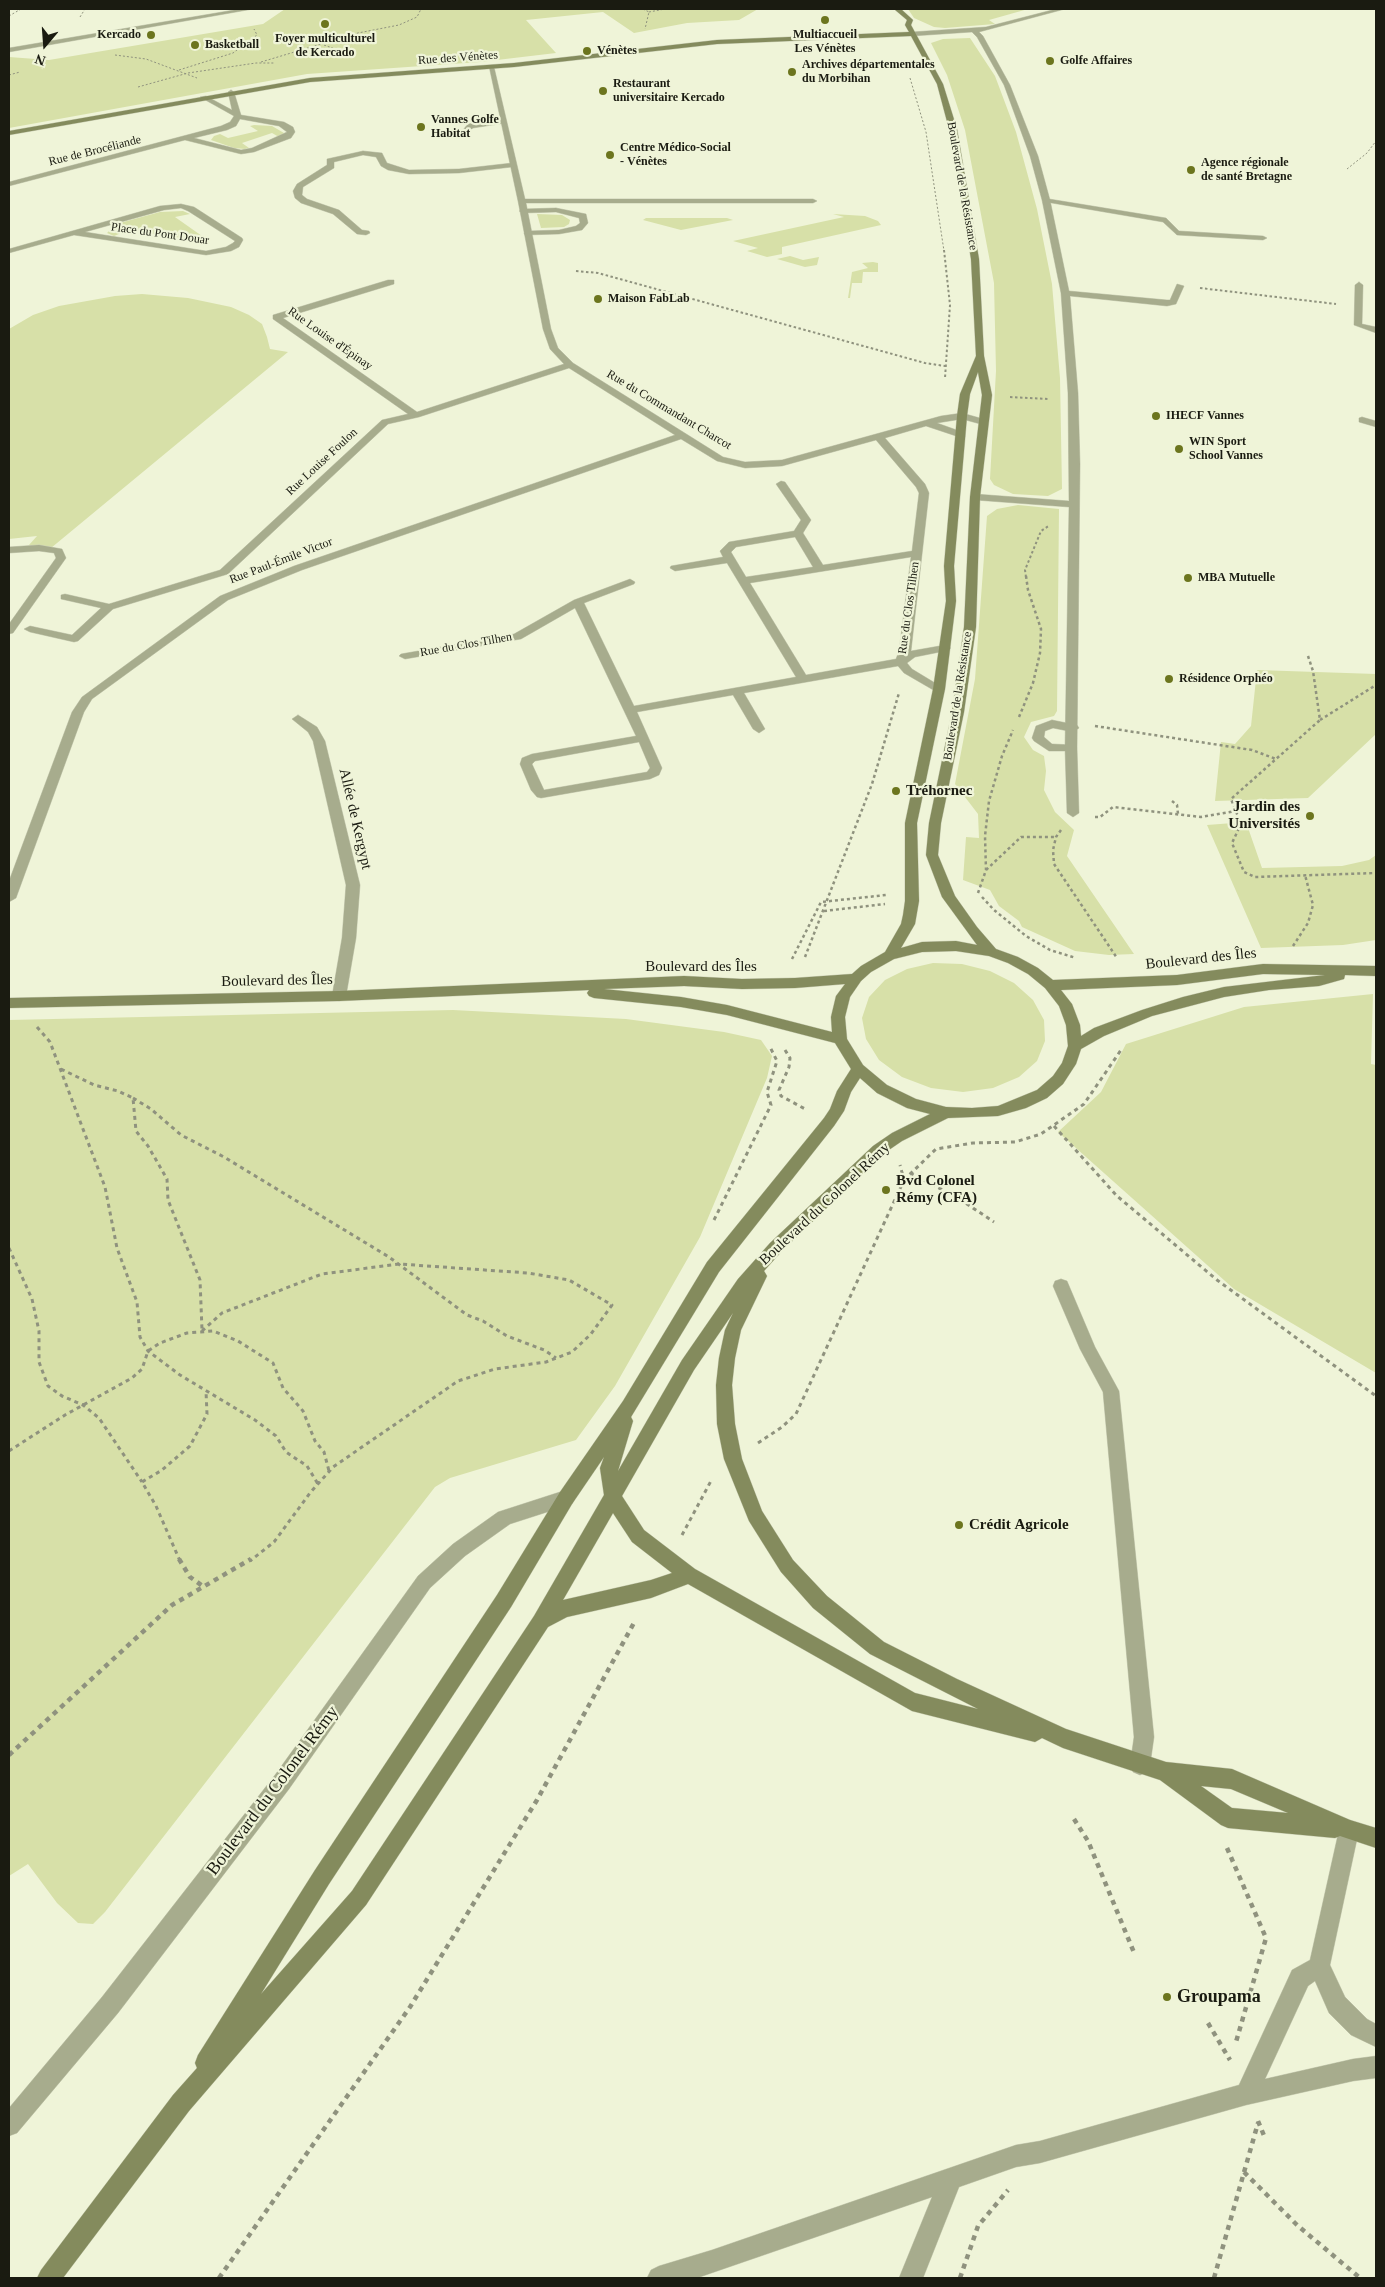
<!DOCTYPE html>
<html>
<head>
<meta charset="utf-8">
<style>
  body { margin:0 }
  #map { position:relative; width:1385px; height:2287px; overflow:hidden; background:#eff4d8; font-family:Georgia,serif }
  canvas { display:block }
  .frame { position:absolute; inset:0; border:10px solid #1a1b11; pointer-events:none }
  .north { position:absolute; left:20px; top:20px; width:50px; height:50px; -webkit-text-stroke:4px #eff4d8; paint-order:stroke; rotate:198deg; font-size:14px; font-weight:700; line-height:20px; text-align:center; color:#1a1b11 }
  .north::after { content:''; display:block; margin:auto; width:18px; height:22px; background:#1a1b11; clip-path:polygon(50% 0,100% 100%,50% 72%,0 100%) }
</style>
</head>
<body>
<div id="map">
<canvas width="1385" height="2287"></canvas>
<div class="frame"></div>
<div class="north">N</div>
</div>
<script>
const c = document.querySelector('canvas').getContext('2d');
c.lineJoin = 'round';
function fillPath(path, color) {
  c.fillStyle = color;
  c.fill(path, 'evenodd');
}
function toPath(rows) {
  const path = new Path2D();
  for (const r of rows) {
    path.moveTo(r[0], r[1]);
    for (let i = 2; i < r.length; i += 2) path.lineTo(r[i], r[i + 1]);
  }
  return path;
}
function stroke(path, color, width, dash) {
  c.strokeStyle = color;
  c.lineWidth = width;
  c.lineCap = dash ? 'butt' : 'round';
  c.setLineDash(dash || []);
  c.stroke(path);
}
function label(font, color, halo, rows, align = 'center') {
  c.font = font + ' Georgia,serif';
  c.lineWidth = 4.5;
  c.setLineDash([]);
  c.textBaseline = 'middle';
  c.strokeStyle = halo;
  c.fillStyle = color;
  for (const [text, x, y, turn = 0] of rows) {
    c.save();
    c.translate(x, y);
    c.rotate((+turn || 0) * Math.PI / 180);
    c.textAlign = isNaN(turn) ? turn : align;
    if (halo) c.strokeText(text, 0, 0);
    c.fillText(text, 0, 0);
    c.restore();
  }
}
const green = toPath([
  [285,9,758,9,739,20,687,23,634,33,603,12,526,20,556,53,480,62,307,74,9,128,9,57,49,60,263,24],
  [908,9,1028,9,989,20,995,24,945,28,934,27,914,18],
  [970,38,995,76,1016,132,1037,209,1052,284,1060,378,1062,489,1048,496,1013,494,994,485,990,479,996,371,994,283,965,130,947,75,931,43,943,39],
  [254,125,272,126,284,133,279,137,272,133,242,143,249,148,245,149,234,148,211,140,214,136,220,134,228,138,258,131,250,126],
  [183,211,190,214,175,217,209,241,200,242,129,230,114,236,107,233,116,224,160,212],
  [537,214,562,215,570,220,569,224,564,227,541,228],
  [833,214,865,216,878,221,881,225,782,247,782,254,767,257,747,251,758,248,733,241,844,217],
  [646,218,727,218,733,220,681,230,643,220],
  [790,256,803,260,819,257,817,265,805,267,777,259],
  [873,262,878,263,878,272,863,272,862,283,852,283,850,298,848,298,852,272,868,268,862,263],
  [142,294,188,298,231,307,249,315,262,324,267,337,270,349,288,352,51,548,29,545,37,536,9,539,9,329,33,315,59,306,115,296],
  [1018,505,1059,509,1057,711,1054,716,1031,722,1024,737,1033,750,1044,756,1046,771,1044,790,1055,812,1074,830,1067,856,1134,954,1109,955,1075,951,1022,927,1019,921,999,906,990,890,963,880,966,837,979,838,978,814,955,784,975,679,987,516,997,509],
  [1257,670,1376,674,1376,734,1308,798,1215,801,1221,742,1235,744,1251,726],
  [1246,822,1262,868,1342,866,1369,860,1376,855,1376,940,1343,945,1261,948,1207,825],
  [933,963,962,964,990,971,1014,983,1033,1000,1044,1020,1045,1041,1037,1061,1019,1077,993,1088,963,1092,931,1088,902,1077,879,1060,866,1039,862,1018,869,997,885,980,907,969],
  [1373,994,1371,1064,1376,1065,1376,1373,1234,1289,1058,1132,1101,1092,1126,1044,1244,1007],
  [453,1010,626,1019,724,1032,761,1040,772,1056,767,1078,700,1237,615,1386,576,1440,450,1478,435,1487,105,1912,93,1924,78,1923,57,1903,28,1864,9,1876,9,1020]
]);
const pathFar4 = toPath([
  [643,9,649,12,645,29],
  [649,12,665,9],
  [9,16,21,9],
  [80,17,85,9],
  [324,45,349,54],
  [115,55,146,59,197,78],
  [261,62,358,33,399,25,417,17,421,9],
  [179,70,233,53,257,35,254,29],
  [9,75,20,72],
  [910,78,926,132,944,251],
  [138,87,188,73,256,63,274,63],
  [1347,169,1367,153,1376,141]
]);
const pathFar3 = toPath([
  [944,250,950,305,945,378],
  [576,271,598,273,925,363,945,366],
  [1200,288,1336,304],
  [1010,397,1049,399],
  [1026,577,1025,570,1041,531,1050,525]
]);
const pathFar2 = toPath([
  [1308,656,1313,671,1320,720,1231,799,1241,824,1232,843,1244,872,1255,877,1376,873],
  [1019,717,1033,683,1040,653,1041,629,1028,590,1026,576],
  [1320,720,1376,685],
  [1095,726,1252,750,1276,759],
  [1172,801,1177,805,1178,814],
  [1095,817,1100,817,1113,807,1201,817,1236,811],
  [1061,830,1056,837,1053,850,1054,864,1117,958],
  [986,870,1021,837,1056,837],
  [978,893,986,870,985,836,989,801,1002,756,1013,730],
  [982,897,994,910,1026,936,1050,950,1076,958],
  [824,911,885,904],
  [1293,946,1308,923,1313,905,1305,875],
  [805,957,872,784,899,693],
  [792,959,821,902,886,895]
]);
const pathFar1 = toPath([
  [37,1027,50,1042,105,1187,117,1248,137,1302,140,1337,148,1351,180,1375,255,1420,276,1436,286,1452,307,1466,318,1484],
  [785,1050,790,1058,789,1067,779,1090,781,1096,807,1110],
  [61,1069,94,1085,118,1091,133,1098,136,1131,148,1146,167,1179,168,1200,200,1280,202,1330],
  [133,1098,151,1109,181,1135,224,1157,389,1257,467,1315,483,1321,507,1336,544,1350,556,1358],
  [1054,1126,1117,1196,1217,1280,1376,1396],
  [910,1173,958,1198,994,1222],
  [904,1180,936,1149,973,1143,1015,1142,1041,1134,1084,1104,1121,1050],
  [714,1220,771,1105,767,1092,777,1061,770,1047],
  [9,1248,32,1299,39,1331,39,1362,48,1386,62,1396,83,1405,99,1418,142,1482],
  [202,1331,222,1313,322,1274,399,1264,528,1273,569,1280,612,1305,591,1334,572,1352,546,1362,495,1369,458,1381,333,1467,310,1493,274,1542,250,1561],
  [758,1443,782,1427,796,1414,904,1180,900,1165],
  [9,1451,65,1415,132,1378,142,1369,148,1351,160,1343,187,1333,213,1331,238,1341,273,1363,283,1388,303,1411,315,1441,324,1452,329,1471],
  [682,1535,712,1479],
  [180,1561,156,1506,142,1482,162,1470,190,1446,207,1414,206,1391]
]);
const path = toPath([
  [179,1559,190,1577,204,1587],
  [9,1755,172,1605,251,1559],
  [1074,1819,1088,1841,1135,1955],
  [1227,1848,1266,1938,1236,2042],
  [1208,2023,1230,2060],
  [1258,2121,1265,2138],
  [1244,2172,1297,2225,1360,2278],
  [219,2278,410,2007,537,1800,635,1621],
  [960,2278,978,2226,1008,2190],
  [1214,2278,1258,2123]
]);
const lane = toPath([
  [502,119,506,121,505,123,473,128,466,133,462,131,468,124,502,119],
  [363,151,382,153,387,163,409,170,459,169,512,163,516,165,512,167,459,173,409,174,388,170,381,166,376,157,363,155,334,162,334,168,303,187,302,195,307,199,339,210,362,230,369,231,370,233,366,235,357,234,333,214,301,203,295,198,293,191,297,184,327,165,327,159,363,151],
  [1043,198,1166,218,1179,231,1263,236,1267,238,1263,240,1177,235,1163,222,1046,202,1043,202,1043,198],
  [556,208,586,214,588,223,582,230,559,234,525,235,524,233,528,231,559,230,576,226,580,223,579,218,556,212,523,213,519,211,523,209,556,208],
  [39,545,62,549,66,558,13,633,9,634,9,624,56,558,54,553,39,551,9,553,9,547,39,545],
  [1052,720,1077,725,1079,728,1073,732,1053,728,1045,731,1044,737,1052,744,1075,745,1077,748,1075,751,1049,751,1034,741,1032,738,1036,726,1052,720],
  [1061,1279,1067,1281,1095,1347,1119,1391,1154,1737,1150,1765,1147,1772,1140,1775,1133,1772,1130,1765,1134,1737,1103,1392,1080,1349,1053,1286,1055,1281,1061,1279],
  [566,1490,572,1492,575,1498,572,1504,510,1524,465,1556,430,1588,289,1789,118,2013,17,2133,9,2136,9,2108,102,1997,275,1775,418,1576,453,1544,498,1512,566,1490],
  [1349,1820,1356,1823,1359,1830,1330,1965,1345,1997,1367,2019,1376,2024,1376,2047,1351,2035,1329,2013,1315,1981,1308,1986,1265,2079,1353,2059,1376,2056,1376,2078,1353,2081,1246,2105,1040,2163,1016,2167,959,2187,923,2278,899,2278,932,2197,697,2278,647,2278,651,2270,659,2266,712,2250,1016,2145,1040,2141,1239,2085,1292,1970,1310,1960,1339,1830,1342,1823,1349,1820]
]);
const street = toPath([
  [240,9,253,9,9,52,9,48,240,9],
  [1056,9,1065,9,979,32,983,36,1010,85,1038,156,1050,200,1069,291,1167,300,1170,300,1177,284,1184,286,1176,304,1167,306,1070,296,1078,393,1080,464,1077,748,1079,813,1073,817,1067,813,1065,748,1069,507,975,500,970,497,975,494,1069,501,1068,393,1061,293,1042,200,1030,156,1004,85,977,37,972,32,912,36,909,34,912,32,986,27,1056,9],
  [489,66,494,67,525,199,813,199,817,201,813,203,526,203,551,329,558,348,573,363,723,457,745,462,782,460,941,416,962,413,987,420,987,424,984,425,962,419,937,423,965,433,965,437,962,438,926,426,885,438,925,484,929,493,911,651,945,645,951,648,945,651,915,657,907,663,912,669,945,689,939,692,935,691,904,673,898,666,744,693,765,729,759,733,753,729,733,695,637,712,662,768,659,775,650,779,541,798,537,797,531,790,520,764,522,758,532,754,636,736,575,608,521,639,405,659,399,656,401,654,514,634,574,600,630,579,635,582,634,584,584,603,634,706,796,677,727,563,675,571,670,568,671,566,723,557,720,551,729,542,794,531,801,520,776,484,781,481,785,482,811,520,803,533,823,565,912,551,919,493,916,487,876,440,782,466,745,468,717,461,681,439,302,570,228,600,92,699,84,712,16,898,9,902,9,881,72,712,82,697,220,596,294,566,675,435,569,368,419,417,388,424,228,574,113,609,78,641,74,642,30,632,24,629,30,626,72,635,101,608,61,599,61,595,65,594,109,604,220,570,382,420,408,414,273,319,273,315,388,280,394,280,394,284,283,318,417,412,564,364,550,349,543,329,518,201,489,66],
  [795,537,813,567,746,577,731,552,736,547,795,537],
  [911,557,899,651,896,659,806,675,750,583,911,557],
  [639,742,650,768,647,772,544,790,532,764,535,761,639,742],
  [231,90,234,92,241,115,284,122,293,127,295,132,291,138,254,152,241,154,185,140,9,186,9,182,221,126,230,122,234,116,200,97,206,96,232,110,228,92,231,90],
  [240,119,279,126,287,132,252,148,241,150,194,138,227,130,236,126,240,119],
  [181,204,194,207,242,238,243,240,239,247,231,251,206,255,74,235,9,253,9,249,160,206,181,204],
  [181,208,188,211,235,241,233,243,226,247,206,251,85,232,164,210,181,208],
  [1359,282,1363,285,1362,324,1376,327,1376,333,1354,325,1355,285,1359,282],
  [1362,417,1376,421,1376,427,1359,422,1359,418,1362,417],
  [298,715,317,727,325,741,360,885,356,938,346,996,344,999,339,1001,334,999,332,996,342,938,346,885,313,741,308,732,292,719,298,715]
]);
const secondary = toPath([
  [894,9,901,9,913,20,911,25,943,84,957,129,979,259,984,356,992,395,980,497,976,627,964,712,941,823,938,855,955,896,977,927,996,949,1018,957,1038,968,1053,980,1177,975,1263,964,1376,966,1376,976,1345,975,1344,979,1319,986,1269,990,1224,997,1152,1016,1104,1036,1081,1049,1076,1064,1063,1084,1047,1098,1026,1108,998,1116,948,1118,902,1141,883,1154,782,1251,764,1271,767,1276,741,1330,735,1358,732,1385,735,1424,742,1459,762,1511,793,1560,827,1596,884,1642,957,1679,1066,1729,1166,1762,1232,1769,1350,1820,1376,1828,1376,1848,1340,1836,1335,1838,1228,1828,1221,1825,1160,1780,1063,1748,1042,1738,1035,1742,912,1711,688,1584,651,1598,567,1617,548,1627,366,1905,189,2111,63,2278,37,2278,41,2270,173,2095,197,2068,195,2063,198,2055,315,1870,497,1595,560,1492,623,1401,707,1262,824,1118,830,1109,837,1091,851,1069,835,1043,727,1015,681,1007,594,998,589,996,587,993,589,990,339,1001,9,1008,9,998,339,991,684,976,742,979,795,978,852,974,861,966,885,952,901,924,903,915,905,901,905,823,933,689,946,601,944,566,957,416,960,394,976,356,971,259,949,129,937,84,911,36,717,44,514,67,310,82,9,135,9,131,310,78,514,63,717,40,909,32,905,25,907,20,894,9],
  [978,372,982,395,970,497,964,627,952,712,929,823,926,855,942,897,977,945,956,941,922,942,901,948,915,924,919,901,917,823,945,689,956,601,954,566,967,416,970,394,978,372],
  [956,951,989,956,1008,963,1028,974,1045,988,1059,1006,1066,1025,1068,1046,1062,1063,1053,1076,1037,1090,998,1106,972,1108,946,1107,916,1099,887,1085,863,1065,847,1039,845,1017,850,997,861,981,871,972,894,959,922,952,956,951],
  [1263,974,1325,975,1224,987,1183,997,1142,1010,1094,1028,1081,1036,1080,1025,1072,1004,1061,990,1177,985,1263,974],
  [845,984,836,996,831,1017,832,1032,727,1005,681,997,604,989,684,986,742,989,795,988,845,984],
  [860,1078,877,1093,907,1108,930,1114,892,1133,873,1146,770,1243,738,1279,682,1360,618,1471,633,1421,631,1417,719,1272,834,1126,844,1111,851,1092,860,1078],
  [733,1313,725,1330,719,1358,716,1385,717,1424,724,1459,749,1521,781,1572,813,1608,870,1654,978,1709,915,1693,695,1569,644,1530,622,1496,694,1370,733,1313],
  [604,1457,600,1468,604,1495,534,1616,352,1891,261,1994,329,1884,511,1607,572,1504,604,1457],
  [613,1513,632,1542,672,1573,651,1580,563,1600,613,1513],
  [1201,1786,1231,1789,1288,1813,1232,1808,1201,1786]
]);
const markers = [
  [825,20,5,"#6c751e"],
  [325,24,5,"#6c751e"],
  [151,35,5,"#6c751e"],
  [195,45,5,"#6c751e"],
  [587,51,5,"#6c751e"],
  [1050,61,5,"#6c751e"],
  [792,72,5,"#6c751e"],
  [603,91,5,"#6c751e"],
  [421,127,5,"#6c751e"],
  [610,155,5,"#6c751e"],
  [1191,170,5,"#6c751e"],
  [598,299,5,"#6c751e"],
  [1156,416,5,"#6c751e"],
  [1179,449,5,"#6c751e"],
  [1188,578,5,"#6c751e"],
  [1169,679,5,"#6c751e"],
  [896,791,5,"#6c751e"],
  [1310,816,5,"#6c751e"],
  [886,1190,5,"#6c751e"],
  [959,1525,5,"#6c751e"],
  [1167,1997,5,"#6c751e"]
];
const farPoinames = [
  ["Kercado",141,35,"right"],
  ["Multiaccueil",825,35,"center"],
  ["Les Vénètes",825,49,"center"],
  ["Foyer multiculturel",325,39,"center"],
  ["de Kercado",325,53,"center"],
  ["Basketball",205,45],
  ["Vénètes",597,51],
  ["Golfe Affaires",1060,61],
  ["Archives départementales",802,65],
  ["du Morbihan",802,79],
  ["Restaurant",613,84],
  ["universitaire Kercado",613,98],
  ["Vannes Golfe",431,120],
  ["Habitat",431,134],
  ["Centre Médico-Social",620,148],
  ["- Vénètes",620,162],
  ["Agence régionale",1201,163],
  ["de santé Bretagne",1201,177],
  ["Maison FabLab",608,299],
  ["IHECF Vannes",1166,416],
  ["WIN Sport",1189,442],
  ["School Vannes",1189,456],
  ["MBA Mutuelle",1198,578],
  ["Résidence Orphéo",1179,679]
];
const farStreetnames = [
  ["Rue des Vénètes",458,58,-4],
  ["Rue de Brocéliande",95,151,-14],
  ["Boulevard de la Résistance",962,186,80],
  ["Place du Pont Douar",160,234,8],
  ["Rue Louise d'Épinay",330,339,35],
  ["Rue du Commandant Charcot",669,410,31],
  ["Rue Louise Foulon",322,462,-43],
  ["Rue Paul-Émile Victor",281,561,-21],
  ["Rue du Clos Tilhen",909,608,-82],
  ["Rue du Clos Tilhen",466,645,-10],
  ["Boulevard de la Résistance",958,696,-81]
];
const poiNames = [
  ["Tréhornec",906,791],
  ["Jardin des",1300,807,"right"],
  ["Universités",1300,824,"right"],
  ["Bvd Colonel",896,1181],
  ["Rémy (CFA)",896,1198],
  ["Crédit Agricole",969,1525]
];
const streetNames = [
  ["Allée de Kergypt",355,819,77],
  ["Boulevard des Îles",1201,959,-6],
  ["Boulevard des Îles",701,967],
  ["Boulevard des Îles",277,981,-1],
  ["Boulevard du Colonel Rémy",825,1204,-43]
];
const nearStreetnames = [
  ["Boulevard du Colonel Rémy",273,1791,-53]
];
const nearPoinames = [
  ["Groupama",1177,1997]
];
fillPath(green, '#d7e0a8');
stroke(lane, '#cdd1b8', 1);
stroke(street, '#cdd1b8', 1);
stroke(secondary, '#cdd1b8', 1);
stroke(pathFar4, '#8f927e', 1, [2, 2]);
stroke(pathFar3, '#8f927e', 2, [2.5, 2.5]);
stroke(pathFar2, '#8f927e', 2.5, [3, 3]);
stroke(pathFar1, '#8f927e', 3, [4, 4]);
stroke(path, '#8f927e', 4.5, [5, 5]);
fillPath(lane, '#a7ac8d');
fillPath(street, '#a7ac8d');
fillPath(secondary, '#848b5d');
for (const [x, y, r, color] of markers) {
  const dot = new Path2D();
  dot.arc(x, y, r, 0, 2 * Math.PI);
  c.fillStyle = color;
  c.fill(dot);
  stroke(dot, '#eff4d8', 2);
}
label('bold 12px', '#1a1b11', '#eff4d8', farPoinames, 'left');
label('12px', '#1a1b11', '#eff4d8', farStreetnames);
label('bold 15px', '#1a1b11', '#eff4d8', poiNames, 'left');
label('15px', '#1a1b11', '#eff4d8', streetNames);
label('18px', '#1a1b11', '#eff4d8', nearStreetnames);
label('bold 18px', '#1a1b11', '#eff4d8', nearPoinames, 'left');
</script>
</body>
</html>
